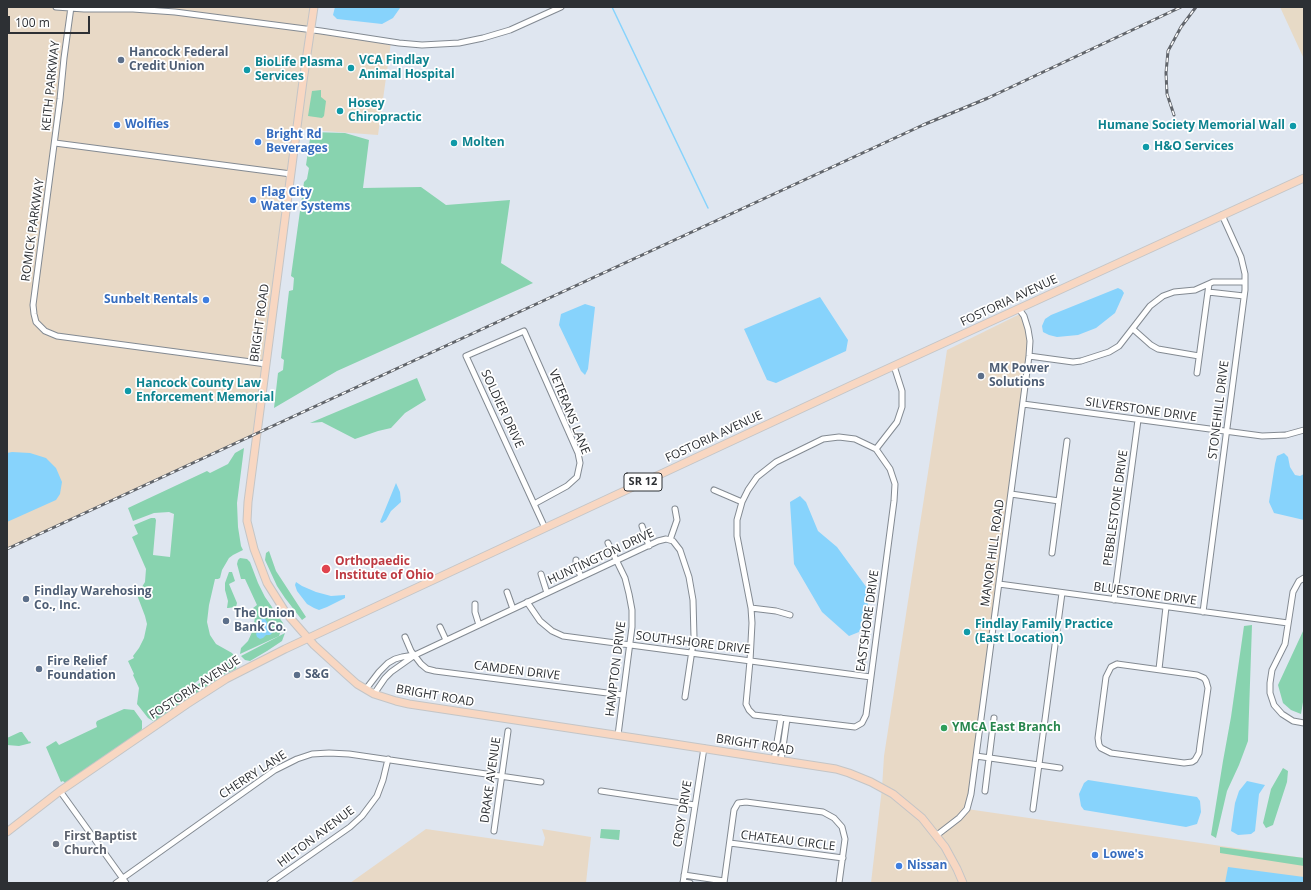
<!DOCTYPE html>
<html>
<head>
<meta charset="utf-8">
<style>
  body { margin:0 }
  #map { position:relative; width:1311px; height:890px; overflow:hidden; background:#dfe6f0; font-family:"Open Sans",sans-serif }
  canvas { display:block }
  .frame { position:absolute; inset:0; border:8px solid #2d3034; pointer-events:none }
  .scale { position:absolute; left:8px; top:16px; width:82px; height:18px; box-sizing:border-box; border:2px solid #2d3034; border-top:0; padding-left:5px; font-size:12px; line-height:14px; white-space:nowrap; color:#2d3034; -webkit-text-stroke:3px #fff; paint-order:stroke }
</style>
</head>
<body>
<div id="map">
<canvas width="1311" height="890"></canvas>
<div class="frame"></div>
<div class="scale">100 m</div>
</div>
<script>
const c = document.querySelector('canvas').getContext('2d');
c.lineJoin = 'round';
function fillPath(path, color) {
  c.fillStyle = color;
  c.fill(path, 'evenodd');
}
function toPath(rows) {
  const path = new Path2D();
  for (const r of rows) {
    path.moveTo(r[0], r[1]);
    for (let i = 2; i < r.length; i += 2) path.lineTo(r[i], r[i + 1]);
  }
  return path;
}
function stroke(path, color, width, dash) {
  c.strokeStyle = color;
  c.lineWidth = width;
  c.lineCap = dash ? 'butt' : 'round';
  c.setLineDash(dash || []);
  c.stroke(path);
}
function label(font, color, halo, rows, align = 'center') {
  c.font = font + ' "Open Sans",sans-serif';
  c.lineWidth = 3.5;
  c.setLineDash([]);
  c.textBaseline = 'middle';
  c.strokeStyle = halo;
  c.fillStyle = color;
  for (const [text, x, y, turn = 0] of rows) {
    c.save();
    c.translate(x, y);
    c.rotate((+turn || 0) * Math.PI / 180);
    c.textAlign = isNaN(turn) ? turn : align;
    if (halo) c.strokeText(text, 0, 0);
    c.fillText(text, 0, 0);
    c.restore();
  }
}
const commercial = toPath([
  [7,7,314,7,310,30,391,42,378,135,297,129,256,434,7,549],
  [1022,313,1030,341,967,809,1304,858,1304,883,871,883,882,788,884,756,947,350],
  [426,829,543,846,545,838,542,829,591,837,586,883,350,883]
]);
const education = toPath([
  [1280,7,1304,7,1304,59]
]);
const green = toPath([
  [321,90,321,97,326,101,324,116,322,118,308,116,312,91],
  [311,132,345,133,369,140,363,188,421,187,446,205,510,200,501,263,533,283,337,371,274,408,278,373,283,370,284,360,281,358,289,291,293,290,294,278,291,276,304,182,307,179,309,168,306,165],
  [417,378,426,400,405,413,391,428,378,431,355,439,322,422,310,423],
  [244,448,237,503,238,527,241,546,243,550,233,555,229,558,222,570,220,578,218,579,215,579,209,605,207,622,210,635,216,644,232,653,235,657,222,663,177,696,179,698,226,664,236,659,237,661,236,669,225,674,191,697,157,721,153,721,148,718,137,704,139,688,133,675,134,674,128,661,134,658,133,656,139,648,144,638,147,624,145,616,137,595,145,582,146,569,132,537,138,534,134,525,151,518,155,518,156,520,153,555,170,557,174,514,169,512,154,513,133,521,128,508,207,471,210,473,228,464,235,453],
  [269,551,276,571,306,617,302,620,285,598,277,586,265,560,266,553],
  [240,558,247,559,250,562,258,583,265,597,283,623,285,631,280,633,279,636,240,654,241,648,248,641,253,630,255,617,253,608,257,605,245,579,241,579,237,564,238,560],
  [229,572,232,572,235,581,229,584,237,603,236,607,228,608,227,608,228,601,225,590,225,583],
  [1252,625,1248,741,1239,765,1227,791,1216,838,1211,835,1223,761,1231,717,1244,626],
  [1304,629,1304,696,1301,714,1291,710,1283,703,1278,685],
  [285,633,282,641,267,651,250,661,245,660,241,656],
  [124,709,134,710,142,721,142,729,140,733,65,783,63,781,61,782,46,747,56,741,59,745,97,727,96,723,97,721],
  [20,732,22,732,29,742,30,741,31,743,19,746,7,745,7,738],
  [1283,768,1288,771,1287,782,1273,825,1266,828,1263,823,1271,789],
  [601,829,620,830,619,840,600,838],
  [1220,847,1304,858,1304,866,1220,853]
]);
const water = toPath([
  [335,7,400,7,400,8,393,18,382,24,337,19,333,15],
  [1118,288,1122,290,1124,293,1115,313,1096,328,1078,335,1057,337,1049,335,1043,332,1042,326,1045,319,1051,315],
  [820,297,848,340,846,351,776,383,767,380,744,329],
  [585,304,595,307,588,369,585,375,581,371,559,325,561,314],
  [12,452,30,453,46,458,56,468,62,482,60,494,56,500,7,522,7,453],
  [1284,453,1288,457,1290,467,1295,475,1300,476,1304,474,1304,520,1274,513,1269,502,1275,464,1277,456],
  [396,483,400,492,401,502,391,511,386,520,382,523,380,522],
  [800,496,806,502,818,531,837,547,867,588,868,612,859,632,849,636,822,612,794,564,790,502],
  [296,582,302,586,316,592,331,596,345,595,345,598,327,607,319,610,314,608,307,604,297,591,295,585],
  [261,619,265,619,267,622,267,625,271,627,273,632,270,635,266,635,263,638,260,639,257,637,256,634,259,629,259,621],
  [1088,780,1197,797,1200,801,1201,812,1197,824,1186,827,1084,810,1081,806,1079,794,1084,783],
  [1247,781,1265,785,1259,794,1255,831,1251,834,1238,835,1231,831,1235,803,1239,791],
  [1228,867,1304,877,1304,883,1225,883]
]);
const stream = toPath([
  [612,7,708,208]
]);
const minor = toPath([
  [56,7,84,9,133,9,175,12,321,31,399,43,422,45,459,43,483,38,510,30,561,7],
  [71,7,64,58,60,99,33,305,34,314,36,322,45,331,57,336,266,364],
  [55,143,291,174],
  [1208,292,1244,296],
  [1133,329,1151,345,1158,349,1199,356],
  [1029,356,1073,362,1081,361,1109,352,1119,346,1150,306,1163,296,1174,292,1195,290,1213,282,1245,282],
  [1197,373,1209,284],
  [1023,404,1262,436,1286,435,1304,430],
  [839,437,855,439,876,449,890,469,895,484,894,501,866,715,862,723,855,727,754,715,749,710,746,704,750,661,752,623,751,608,737,536,737,520,742,502,748,490,757,477,776,462,823,439,839,437],
  [876,449,897,422,902,407,902,391,894,366],
  [714,490,742,502],
  [1011,494,1059,501],
  [534,504,567,486,577,477,580,463,578,453,524,331,466,356,545,528],
  [642,526,649,546],
  [670,540,677,520,675,509],
  [608,543,625,578,629,594,632,610,632,627,618,735],
  [1052,553,1067,441],
  [576,560,576,564,581,577],
  [541,574,547,593],
  [1304,578,1299,581,1293,592,1285,644,1272,670,1270,683,1270,693,1274,705,1282,714,1293,721,1304,723],
  [999,584,1288,623],
  [507,592,513,609],
  [1114,600,1138,420],
  [527,602,540,621,552,631,563,636,871,677],
  [475,604,475,612,479,625],
  [751,608,776,611,790,615],
  [1203,612,1245,290,1245,274,1241,257,1222,215],
  [440,627,446,640],
  [405,637,411,651,421,664,427,669,435,671,623,695],
  [1117,664,1197,675,1204,678,1206,681,1208,688,1200,745,1199,753,1195,760,1192,762,1184,763,1111,753,1101,748,1099,745,1098,738,1106,677,1111,667,1117,664],
  [1159,669,1166,607],
  [366,689,379,672,388,663,395,659,402,657,414,655],
  [374,694,385,678,391,672,415,655,658,541,666,539,673,541,680,550,689,577,693,600,694,637,685,697],
  [976,756,1060,768],
  [774,760,781,718],
  [781,761,787,719],
  [60,791,126,883],
  [601,791,695,805],
  [985,791,994,718],
  [1033,809,1062,593],
  [494,831,508,731],
  [937,835,959,818,967,809,971,794,1029,356,1030,341,1028,329,1024,316,1019,309],
  [730,843,843,858],
  [684,875,724,881],
  [683,882,690,883],
  [116,883,275,770,297,759,312,754,329,753,349,754,541,782],
  [270,883,350,827,362,816,377,796,383,780,388,759],
  [683,883,704,748],
  [724,883,734,810,738,803,746,802,823,812,834,818,842,827,845,839,839,883]
]);
const major = toPath([
  [314,7,303,81,248,502,247,521,254,549,267,583,286,613,314,645,348,676,357,684,374,694,396,701,409,704,668,743,836,769,849,773,871,782,893,794,922,818,945,847,957,869,963,883],
  [7,832,60,791,187,704,226,679,285,649,852,385,1304,178]
]);
const rail = toPath([
  [1174,115,1167,94,1166,73,1168,51,1181,27,1196,7],
  [7,549,923,125,988,98,1181,7]
]);
const markers = [
  [121,60,4,"#5c6f8a"],
  [351,68,4,"#0f9aa8"],
  [247,70,4,"#0f9aa8"],
  [340,111,4,"#0f9aa8"],
  [117,125,4,"#3f7fe0"],
  [1293,126,4,"#0f9aa8"],
  [258,142,4,"#3f7fe0"],
  [454,143,4,"#0f9aa8"],
  [1146,147,4,"#0f9aa8"],
  [253,200,4,"#3f7fe0"],
  [206,300,4,"#3f7fe0"],
  [981,376,4,"#5c6f8a"],
  [128,391,4,"#0f9aa8"],
  [326,569,5,"#e0444e"],
  [26,599,4,"#5c6f8a"],
  [226,621,4,"#5c6f8a"],
  [967,632,4,"#0f9aa8"],
  [39,669,4,"#5c6f8a"],
  [297,675,4,"#5c6f8a"],
  [944,728,4,"#2e9e5b"],
  [56,844,4,"#6b7280"],
  [1095,855,4,"#3f7fe0"],
  [899,866,4,"#3f7fe0"]
];
const shields = [
  [643,482,38]
];
const shieldNames = [
  ["SR 12",643,482]
];
const serviceNames = [
  ["Hancock Federal",129,53],
  ["Credit Union",129,67],
  ["MK Power",989,369],
  ["Solutions",989,383],
  ["Findlay Warehosing",34,592],
  ["Co., Inc.",34,606],
  ["The Union",234,614],
  ["Bank Co.",234,628],
  ["Fire Relief",47,662],
  ["Foundation",47,676],
  ["S&G",305,675]
];
const cultureNames = [
  ["VCA Findlay",359,61],
  ["Animal Hospital",359,75],
  ["BioLife Plasma",255,63],
  ["Services",255,77],
  ["Hosey",348,104],
  ["Chiropractic",348,118],
  ["Humane Society Memorial Wall",1285,126,"right"],
  ["Molten",462,143],
  ["H&O Services",1154,147],
  ["Hancock County Law",136,384],
  ["Enforcement Memorial",136,398],
  ["Findlay Family Practice",975,625],
  ["(East Location)",975,639]
];
const streetNames = [
  ["KEITH PARKWAY",51,86,-84],
  ["ROMICK PARKWAY",33,230,-82],
  ["FOSTORIA AVENUE",1009,301,-25],
  ["BRIGHT ROAD",260,323,-82],
  ["SOLDIER DRIVE",502,409,65],
  ["SILVERSTONE DRIVE",1141,410,8],
  ["STONEHILL DRIVE",1219,410,-83],
  ["VETERANS LANE",569,412,68],
  ["FOSTORIA AVENUE",714,437,-25],
  ["PEBBLESTONE DRIVE",1116,508,-82],
  ["MANOR HILL ROAD",993,553,-82],
  ["HUNTINGTON DRIVE",601,557,-25],
  ["BLUESTONE DRIVE",1145,594,8],
  ["EASTSHORE DRIVE",868,621,-82],
  ["SOUTHSHORE DRIVE",693,643,7],
  ["HAMPTON DRIVE",616,669,-83],
  ["CAMDEN DRIVE",517,671,7],
  ["FOSTORIA AVENUE",195,688,-33],
  ["BRIGHT ROAD",435,696,10],
  ["BRIGHT ROAD",755,745,9],
  ["CHERRY LANE",253,775,-33],
  ["DRAKE AVENUE",491,780,-82],
  ["CROY DRIVE",683,814,-81],
  ["HILTON AVENUE",316,837,-37],
  ["CHATEAU CIRCLE",788,841,7]
];
const shopNames = [
  ["Wolfies",125,125],
  ["Bright Rd",266,135],
  ["Beverages",266,149],
  ["Flag City",261,193],
  ["Water Systems",261,207],
  ["Sunbelt Rentals",198,300,"right"],
  ["Lowe's",1103,855],
  ["Nissan",907,866]
];
const healthNames = [
  ["Orthopaedic",335,562],
  ["Institute of Ohio",335,576]
];
const leisureNames = [
  ["YMCA East Branch",952,728]
];
const worshipNames = [
  ["First Baptist",64,837],
  ["Church",64,851]
];
fillPath(commercial, '#e8d9c6');
fillPath(education, '#e7dac6');
fillPath(green, '#88d3af');
fillPath(water, '#87d3fc');
stroke(stream, '#87d3fc', 1.5);
stroke(minor, '#838a92', 7);
stroke(major, '#c4c5c6', 9);
stroke(minor, '#fff', 5);
stroke(major, '#f8d7c2', 7);
stroke(rail, '#61656b', 3);
stroke(rail, '#fff', 1.5, [4.5]);
for (const [x, y, r, color] of markers) {
  const dot = new Path2D();
  dot.arc(x, y, r, 0, 2 * Math.PI);
  c.fillStyle = color;
  c.fill(dot);
  stroke(dot, '#fff', 1.5);
}
for (const [x, y, w] of shields) {
  const box = new Path2D();
  box.roundRect(x - w / 2, y - 9, w, 18, 3);
  c.fillStyle = '#fff';
  c.fill(box);
  stroke(box, '#2d3034', 1);
}
label('bold 11px', '#2d3034', null, shieldNames);
label('bold 12px', '#4e5e75', '#fff', serviceNames, 'left');
label('bold 12px', '#0d838f', '#fff', cultureNames, 'left');
label('12px', '#2d3034', '#fff', streetNames);
label('bold 12px', '#366cbe', '#fff', shopNames, 'left');
label('bold 12px', '#be3a42', '#fff', healthNames, 'left');
label('bold 12px', '#27864d', '#fff', leisureNames, 'left');
label('bold 12px', '#5b616d', '#fff', worshipNames, 'left');
</script>
</body>
</html>
